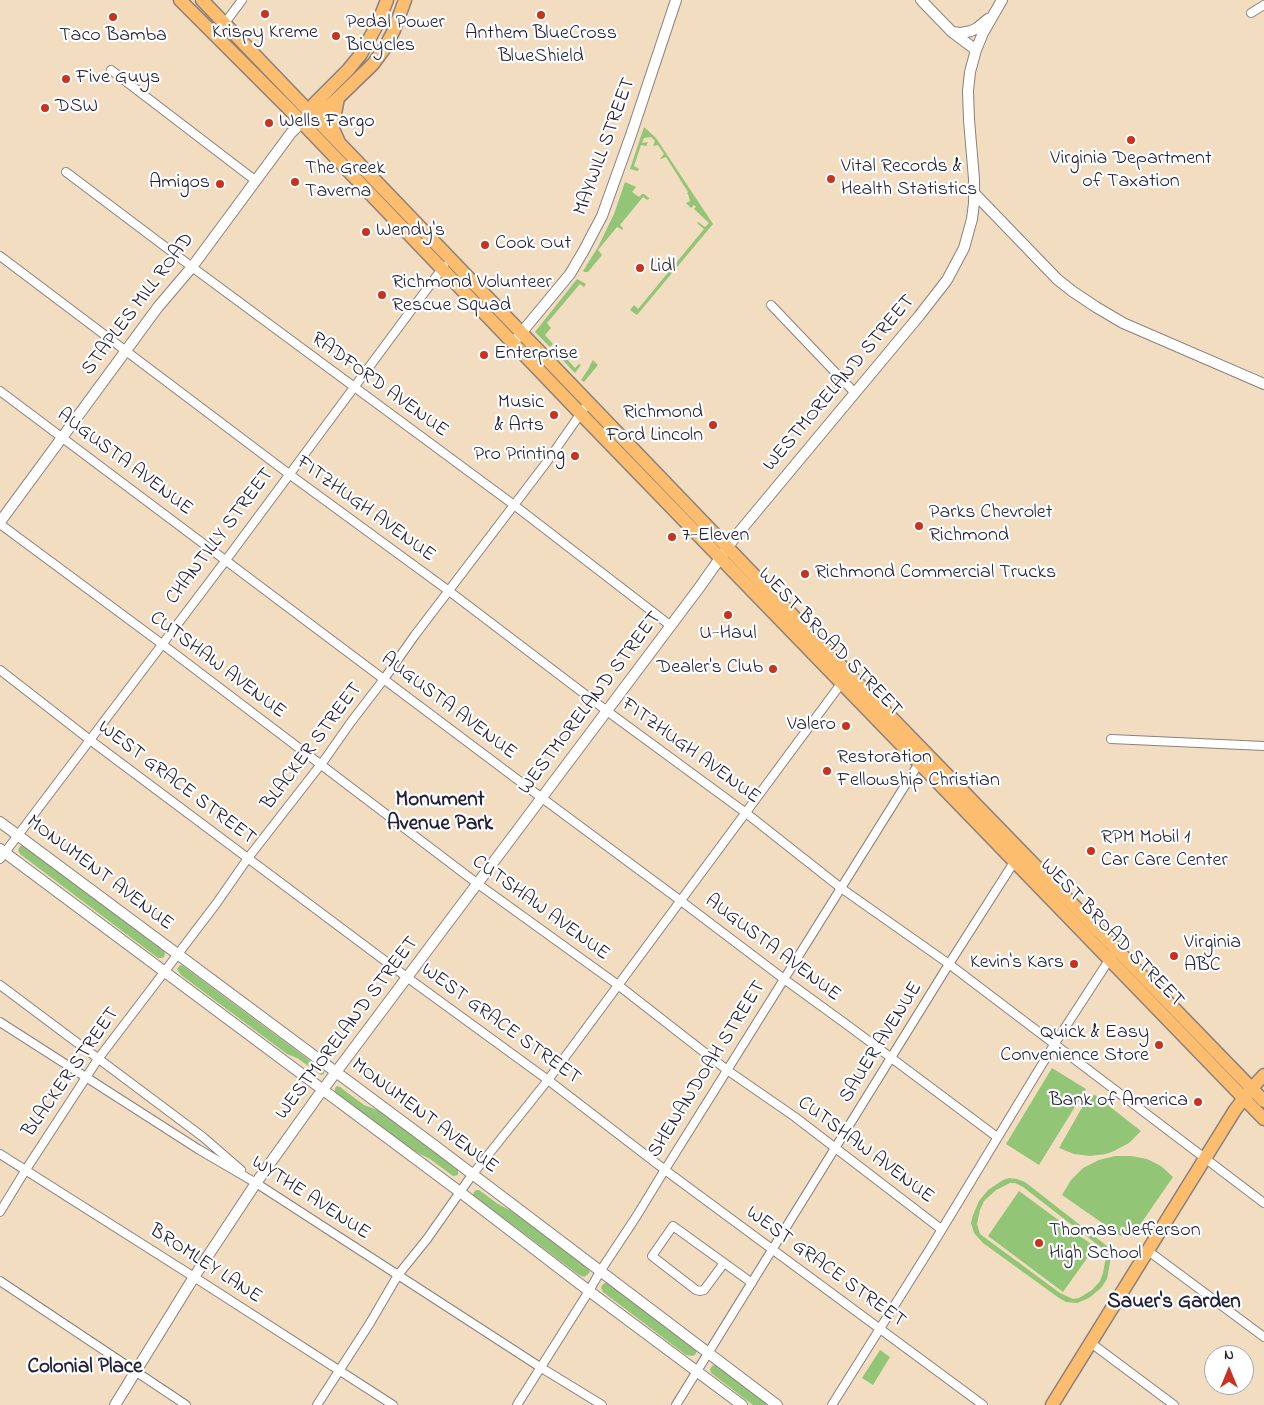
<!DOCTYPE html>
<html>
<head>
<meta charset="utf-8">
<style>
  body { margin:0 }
  #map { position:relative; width:1264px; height:1405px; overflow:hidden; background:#f3ddc0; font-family:"Indie Flower",sans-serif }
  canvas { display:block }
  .north { position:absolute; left:1204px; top:1345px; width:50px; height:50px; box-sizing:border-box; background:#fff; border:1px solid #a7a7b1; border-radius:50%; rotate:0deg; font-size:14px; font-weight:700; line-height:20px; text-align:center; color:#22223b }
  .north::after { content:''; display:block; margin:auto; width:18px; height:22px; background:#c8321e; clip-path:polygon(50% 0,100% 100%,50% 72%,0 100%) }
</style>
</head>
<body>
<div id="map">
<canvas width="1264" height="1405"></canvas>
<div class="north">N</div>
</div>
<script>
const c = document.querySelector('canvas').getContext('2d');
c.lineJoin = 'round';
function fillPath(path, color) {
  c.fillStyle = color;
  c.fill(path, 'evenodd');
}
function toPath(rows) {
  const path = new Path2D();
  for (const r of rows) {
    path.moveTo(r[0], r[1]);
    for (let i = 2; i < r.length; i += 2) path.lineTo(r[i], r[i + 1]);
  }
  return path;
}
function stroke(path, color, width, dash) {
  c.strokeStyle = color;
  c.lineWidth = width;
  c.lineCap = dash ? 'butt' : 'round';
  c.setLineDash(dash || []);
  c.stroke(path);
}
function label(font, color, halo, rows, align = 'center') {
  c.font = font + ' "Indie Flower",sans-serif';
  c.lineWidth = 4.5;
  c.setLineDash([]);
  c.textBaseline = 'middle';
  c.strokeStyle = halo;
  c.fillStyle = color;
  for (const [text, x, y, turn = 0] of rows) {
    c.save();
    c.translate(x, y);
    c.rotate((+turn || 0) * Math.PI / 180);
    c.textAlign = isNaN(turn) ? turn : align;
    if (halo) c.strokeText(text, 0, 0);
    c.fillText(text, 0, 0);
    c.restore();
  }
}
const green = toPath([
  [644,127,656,138,713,224,637,315,630,310,634,305,638,309,704,229,697,223,698,222,705,227,709,223,694,209,696,207,694,205,691,208,686,203,690,201,688,194,687,194,688,192,666,157,661,159,660,159,664,154,658,145,653,146,655,141,651,137,644,138,642,143,648,142,646,146,641,145,634,166,639,169,638,171,630,169],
  [625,182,634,186,636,187,632,192,639,197,642,194,644,194,649,198,649,199,647,200,643,197,620,225,623,228,623,230,617,227,598,250,602,255,588,272,585,272,583,271,598,247,614,214],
  [577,279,586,284,584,287,580,284,547,323,551,328,545,335,553,344,550,347,535,332],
  [555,346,575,368,579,364,581,365,575,373,552,349],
  [593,360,598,365,584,382,581,380,589,368,590,365],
  [20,846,24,846,164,951,165,954,164,957,162,958,158,958,20,854,18,850],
  [180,965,183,966,324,1071,324,1074,321,1075,297,1058,287,1054,181,975,177,969],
  [1052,1068,1086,1089,1039,1165,1006,1144],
  [337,1086,340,1087,364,1105,380,1111,458,1170,458,1175,453,1176,430,1159,414,1151,335,1092,335,1088],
  [1095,1095,1141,1131,1129,1143,1114,1151,1106,1154,1090,1156,1074,1154,1059,1148,1088,1097],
  [1115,1156,1131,1156,1147,1159,1161,1166,1173,1177,1133,1235,1128,1236,1121,1236,1062,1195,1071,1180,1083,1168,1099,1160],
  [1009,1178,1017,1179,1025,1182,1107,1246,1111,1257,1107,1279,1101,1288,1089,1298,1077,1303,1066,1302,1059,1298,983,1243,974,1233,971,1223,973,1215,979,1201,988,1190,1003,1180],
  [1010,1183,1015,1183,1023,1187,1103,1249,1106,1256,1103,1273,1100,1281,1092,1290,1079,1298,1073,1299,1060,1293,980,1234,977,1224,980,1210,984,1201,996,1190],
  [476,1190,479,1190,498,1204,517,1214,587,1266,590,1272,587,1275,584,1277,579,1275,473,1195,474,1192],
  [1019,1191,1095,1247,1063,1292,988,1236],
  [605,1283,609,1283,697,1350,695,1355,692,1356,686,1355,603,1292,601,1288,602,1285],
  [880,1350,890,1357,873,1385,862,1378],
  [717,1364,773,1405,753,1405,711,1373,710,1369,712,1366]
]);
const minor = toPath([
  [1251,13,1264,5],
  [216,35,242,0],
  [111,70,256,181],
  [66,172,192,267,514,505,671,626],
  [0,256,289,474,449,591,607,711,746,813,841,888,949,964,1264,1203],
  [771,305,855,393],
  [0,391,542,798,681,901,784,979,850,1027,997,1137],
  [0,524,162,644,478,884,618,985,727,1070,795,1117,941,1229],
  [0,670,90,740,408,978,548,1080,669,1173,983,1405],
  [1111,739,1264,746],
  [0,859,226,560,444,266],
  [0,985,203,1137,241,1170],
  [0,1022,198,1149,256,1183,540,1367,602,1405],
  [0,1154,194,1277,393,1405],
  [0,1212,25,1171,98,1059,216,904,248,858,325,759,351,722,384,679,415,635,546,463,588,403],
  [1147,1250,1264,1337],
  [724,1263,704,1290,700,1291,696,1290,652,1256,673,1226,752,1283],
  [0,1281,186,1405],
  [1091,1343,1174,1405],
  [317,1405,370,1323,398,1275,427,1239,472,1175,548,1080,843,681],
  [517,1405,589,1291,601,1270,636,1217,661,1176,921,760],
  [676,1405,949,964,1016,859],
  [832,1405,933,1244,1055,1043,1111,957]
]);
const tertiary = toPath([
  [921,0,952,32,976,50],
  [952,32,961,33,971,31,977,28,988,19],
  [975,194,1057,279,1072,291,1096,307,1123,323,1264,384],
  [517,338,570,274,583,252,602,216,631,135,676,0],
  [0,522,158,307,192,267,291,133,301,123],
  [0,822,434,1145,777,1405],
  [0,849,460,1192,589,1291,742,1405],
  [115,1405,194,1277,256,1183,318,1096,699,588,735,537,919,316,947,280,964,248,972,219,974,203,974,179,969,120,968,91,970,72,976,50,983,33,1002,0]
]);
const primary = toPath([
  [180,0,289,109,581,414,1264,1119],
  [202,0,849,674,1264,1101],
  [310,114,321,113,338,98,373,64,384,49,394,30,405,0],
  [307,118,310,114,314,104,348,70,361,54,378,23,387,0],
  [338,140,333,129,333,124,338,98],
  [1052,1405,1235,1110,1251,1089,1264,1075]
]);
const markers = [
  [265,14,5,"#c8321e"],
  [541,15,5,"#c8321e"],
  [113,17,5,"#c8321e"],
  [336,36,5,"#c8321e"],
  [66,79,5,"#c8321e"],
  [45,108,5,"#c8321e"],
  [269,123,5,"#c8321e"],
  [1131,140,5,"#c8321e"],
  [831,179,5,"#c8321e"],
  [295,182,5,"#c8321e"],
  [220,184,5,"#c8321e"],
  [366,232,5,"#c8321e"],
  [485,245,5,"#c8321e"],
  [640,268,5,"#c8321e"],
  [382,295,5,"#c8321e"],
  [484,355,5,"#c8321e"],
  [554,415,5,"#c8321e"],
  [713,425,5,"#c8321e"],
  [575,456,5,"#c8321e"],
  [919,526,5,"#c8321e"],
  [672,537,5,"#c8321e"],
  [805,574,5,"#c8321e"],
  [728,615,5,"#c8321e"],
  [773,669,5,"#c8321e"],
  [846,726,5,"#c8321e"],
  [827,771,5,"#c8321e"],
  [1091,851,5,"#c8321e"],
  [1174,956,5,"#c8321e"],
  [1074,964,5,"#c8321e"],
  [1159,1045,5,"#c8321e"],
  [1198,1102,5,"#c8321e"],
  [1039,1243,5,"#c8321e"]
];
const poiNames = [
  ["Pedal Power",346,24],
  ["Bicycles",346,47],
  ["Krispy Kreme",265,34,"center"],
  ["Anthem BlueCross",541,35,"center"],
  ["BlueShield",541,58,"center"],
  ["Taco Bamba",113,37,"center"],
  ["Five Guys",76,79],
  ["DSW",55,108],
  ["Wells Fargo",279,123],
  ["Virginia Department",1131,160,"center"],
  ["of Taxation",1131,183,"center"],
  ["Vital Records &",841,168],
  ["Health Statistics",841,191],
  ["The Greek",305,170],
  ["Taverna",305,193],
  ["Amigos",210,184,"right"],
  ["Wendy's",376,232],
  ["Cook Out",495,245],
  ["Lidl",650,268],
  ["Richmond Volunteer",392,284],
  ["Rescue Squad",392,307],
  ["Enterprise",494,355],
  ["Music",544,404,"right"],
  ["& Arts",544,427,"right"],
  ["Richmond",703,414,"right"],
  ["Ford Lincoln",703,437,"right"],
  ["Pro Printing",565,456,"right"],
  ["Parks Chevrolet",929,514],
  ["Richmond",929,537],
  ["7-Eleven",682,537],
  ["Richmond Commercial Trucks",815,574],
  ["U-Haul",728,635,"center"],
  ["Dealer's Club",763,669,"right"],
  ["Valero",836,726,"right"],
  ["Restoration",837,759],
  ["Fellowship Christian",837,782],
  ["RPM Mobil 1",1101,839],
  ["Car Care Center",1101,862],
  ["Virginia",1184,944],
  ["ABC",1184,967],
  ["Kevin's Kars",1064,964,"right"],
  ["Quick & Easy",1149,1034,"right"],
  ["Convenience Store",1149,1057,"right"],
  ["Bank of America",1188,1102,"right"],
  ["Thomas Jefferson",1049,1232],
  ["High School",1049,1255]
];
const streetNames = [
  ["MAYWILL STREET",606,147,-70],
  ["STAPLES MILL ROAD",139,305,-53],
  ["WESTMORELAND STREET",840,384,-50],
  ["RADFORD AVENUE",379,386,36],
  ["AUGUSTA AVENUE",124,463,37],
  ["FITZHUGH AVENUE",365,510,36],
  ["CHANTILLY STREET",221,537,-53],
  ["WEST BROAD STREET",829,643,46],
  ["CUTSHAW AVENUE",217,666,37],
  ["WESTMORELAND STREET",591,704,-53],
  ["AUGUSTA AVENUE",448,707,37],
  ["BLACKER STREET",313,747,-53],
  ["FITZHUGH AVENUE",690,752,36],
  ["WEST GRACE STREET",176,784,37],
  ["MONUMENT AVENUE",99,874,37],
  ["CUTSHAW AVENUE",540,909,36],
  ["WEST BROAD STREET",1111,934,46],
  ["AUGUSTA AVENUE",772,949,37],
  ["WEST GRACE STREET",500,1025,36],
  ["WESTMORELAND STREET",348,1029,-53],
  ["SAUER AVENUE",882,1043,-58],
  ["SHENANDOAH STREET",708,1070,-58],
  ["BLACKER STREET",72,1073,-55],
  ["MONUMENT AVENUE",424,1117,37],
  ["CUTSHAW AVENUE",865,1151,37],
  ["WYTHE AVENUE",310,1199,33],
  ["BROMLEY LANE",205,1265,33],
  ["WEST GRACE STREET",825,1268,36]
];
const neighbourhoodNames = [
  ["Monument",440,802],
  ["Avenue Park",440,826],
  ["Sauer's Garden",1174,1304],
  ["Colonial Place",85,1369]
];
fillPath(green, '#92c576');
stroke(minor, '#8a807e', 10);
stroke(tertiary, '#8a807e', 12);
stroke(primary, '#8a807e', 15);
stroke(minor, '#fff', 8);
stroke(tertiary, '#fff', 10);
stroke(primary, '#fcbd6f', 12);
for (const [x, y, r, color] of markers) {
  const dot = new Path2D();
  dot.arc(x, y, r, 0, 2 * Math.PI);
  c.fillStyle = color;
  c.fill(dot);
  stroke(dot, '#fff', 2);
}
label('20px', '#22223b', '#fff', poiNames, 'left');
label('20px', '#22223b', '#fff', streetNames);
label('bold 21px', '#22223b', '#fff', neighbourhoodNames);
</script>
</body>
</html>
